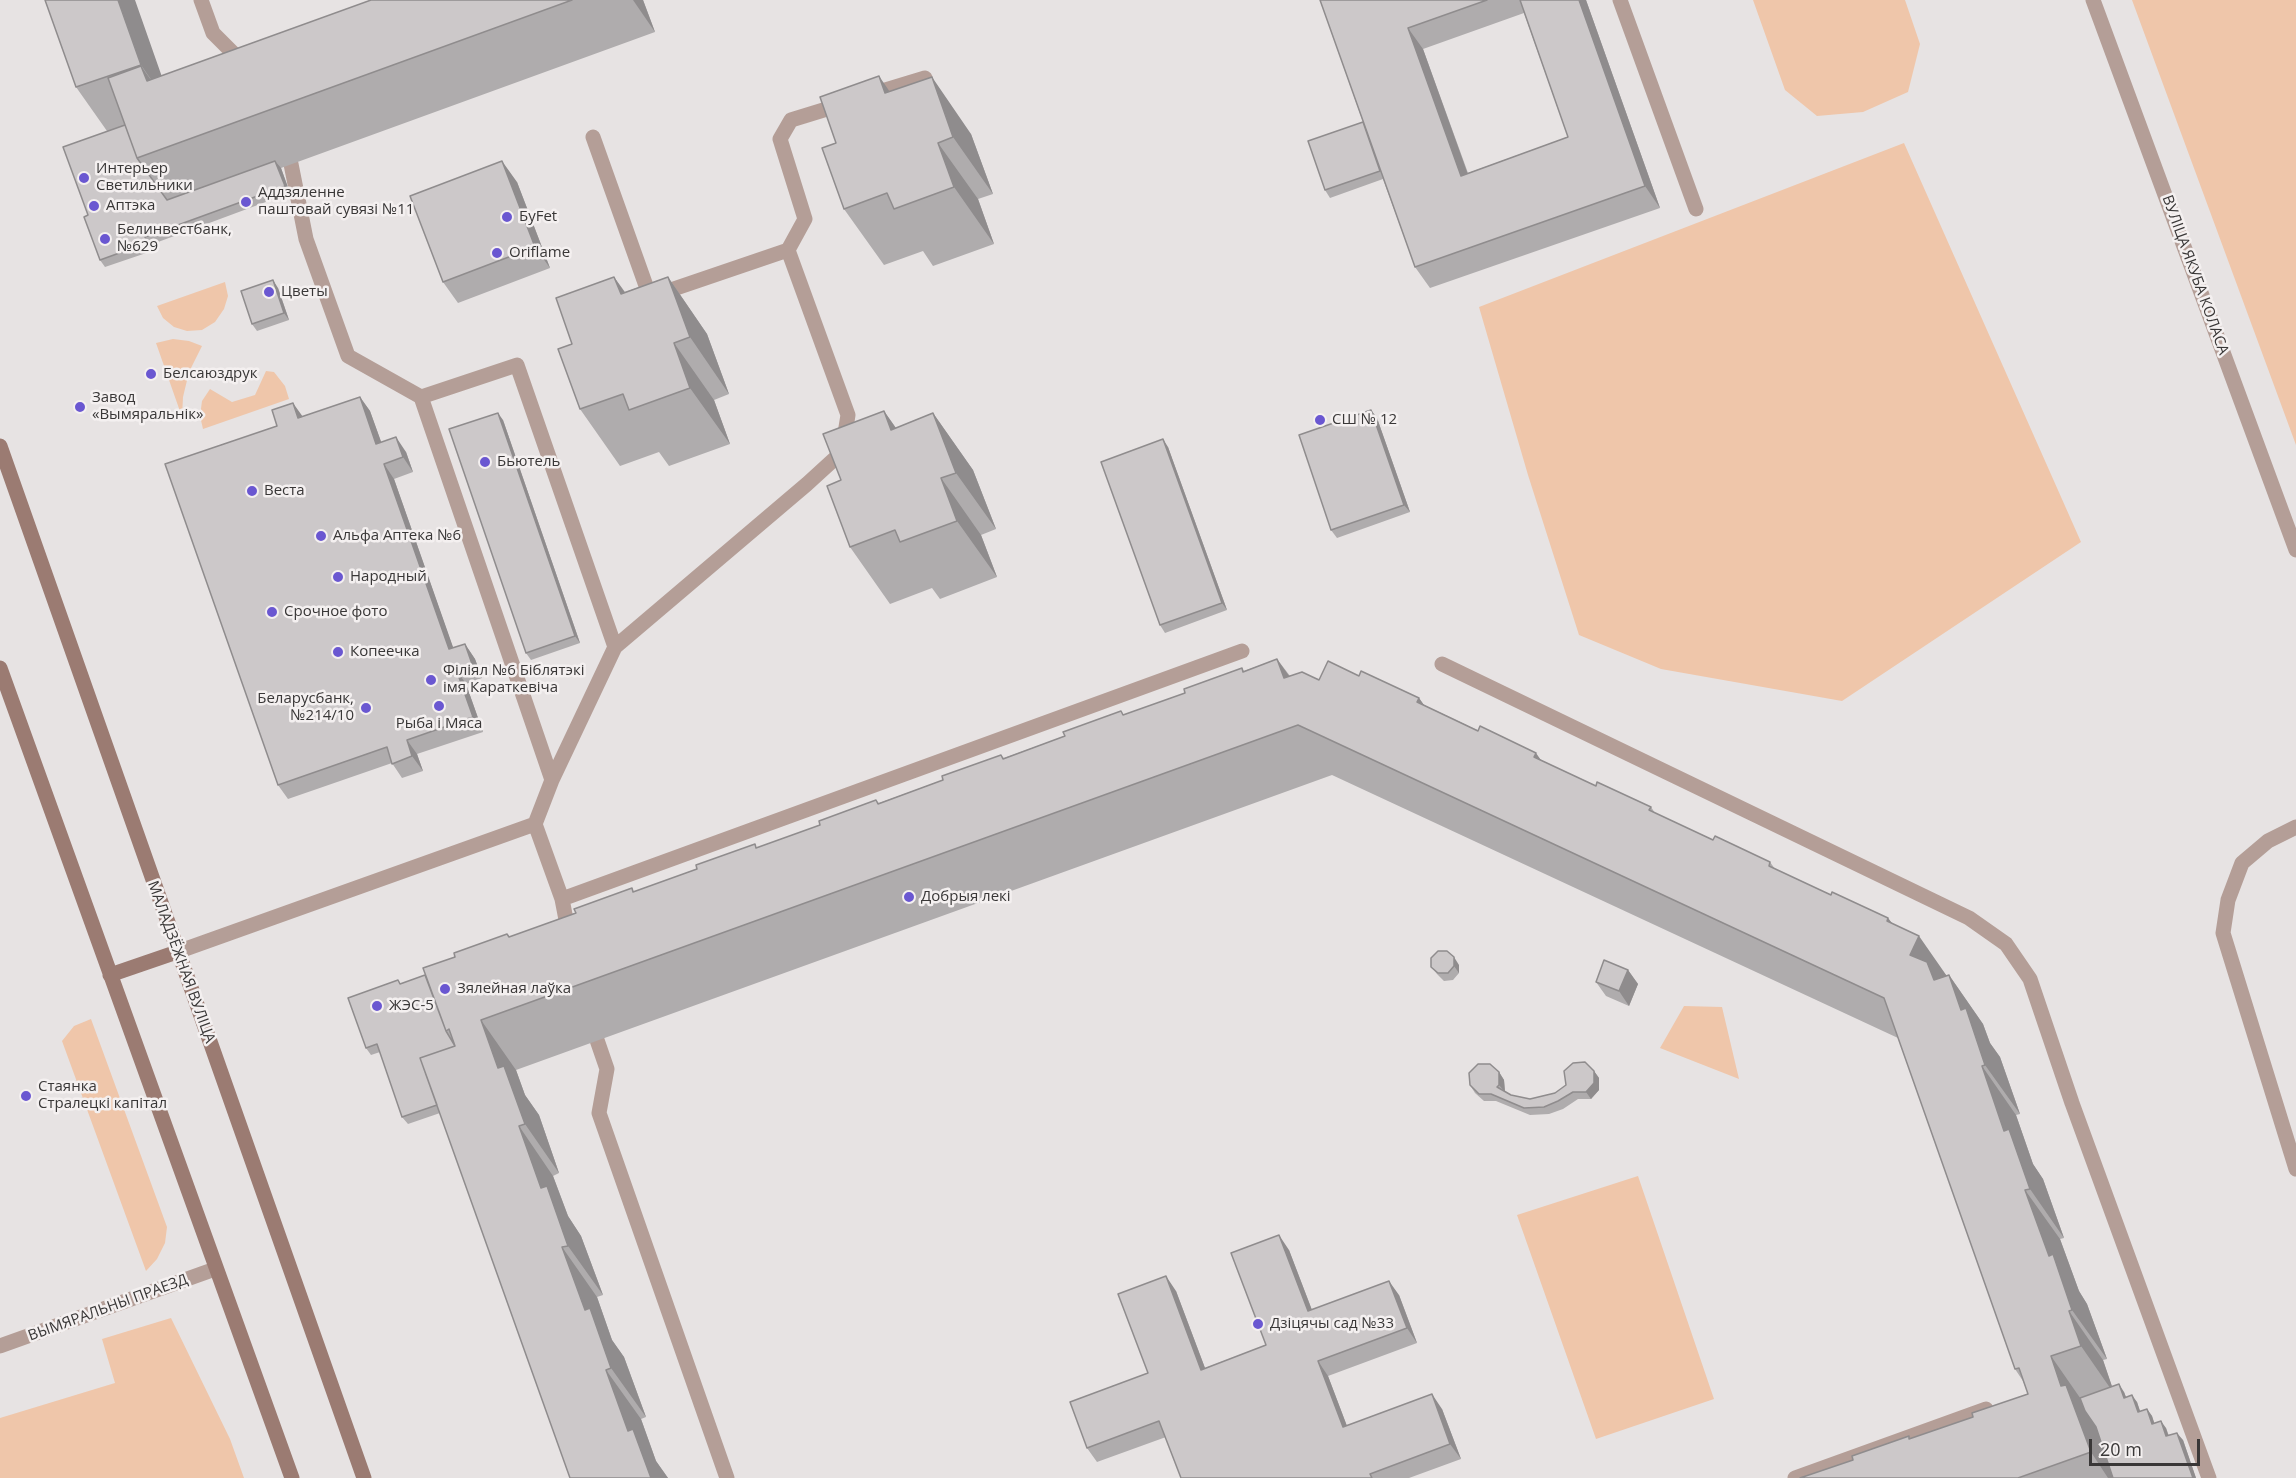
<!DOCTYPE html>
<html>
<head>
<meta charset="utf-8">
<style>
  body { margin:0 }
  #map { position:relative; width:2296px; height:1478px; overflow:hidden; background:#e7e3e3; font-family:"Open Sans",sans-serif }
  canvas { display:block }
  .scale { position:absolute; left:2089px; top:1439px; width:111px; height:27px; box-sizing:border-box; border:3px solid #393737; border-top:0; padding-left:8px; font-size:18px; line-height:21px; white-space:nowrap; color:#393737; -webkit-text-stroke:4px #f4f0f0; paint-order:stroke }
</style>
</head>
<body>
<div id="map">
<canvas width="2296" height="1478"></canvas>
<div class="scale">20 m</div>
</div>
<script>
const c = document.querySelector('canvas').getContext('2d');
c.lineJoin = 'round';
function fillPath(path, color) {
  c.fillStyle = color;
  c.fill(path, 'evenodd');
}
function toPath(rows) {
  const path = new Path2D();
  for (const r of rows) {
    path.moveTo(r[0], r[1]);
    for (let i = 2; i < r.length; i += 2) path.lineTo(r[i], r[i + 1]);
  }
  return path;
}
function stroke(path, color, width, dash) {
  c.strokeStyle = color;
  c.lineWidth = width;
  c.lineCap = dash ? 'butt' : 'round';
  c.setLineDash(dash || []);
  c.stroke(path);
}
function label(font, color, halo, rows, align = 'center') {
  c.font = font + ' "Open Sans",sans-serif';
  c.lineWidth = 5;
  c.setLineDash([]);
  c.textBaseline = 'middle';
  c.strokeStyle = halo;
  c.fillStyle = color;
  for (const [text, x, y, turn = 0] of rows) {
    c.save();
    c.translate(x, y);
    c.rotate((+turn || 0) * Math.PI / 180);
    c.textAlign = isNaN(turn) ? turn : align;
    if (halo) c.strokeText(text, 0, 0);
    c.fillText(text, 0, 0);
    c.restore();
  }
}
const green = toPath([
  [1753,0,1905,0,1920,44,1908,92,1863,112,1817,116,1785,90],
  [2132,0,2296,0,2296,445],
  [1904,143,2081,542,1842,701,1661,669,1579,635,1528,475,1479,307],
  [225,282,228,296,224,309,215,322,202,330,187,331,174,327,163,318,157,306],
  [173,339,189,341,202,346,189,372,183,397,182,417,156,343],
  [266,371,274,372,285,386,289,399,203,429,200,416,202,401,210,389,232,402,255,395],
  [1684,1006,1722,1007,1739,1079,1660,1048],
  [91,1019,167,1227,165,1243,157,1259,146,1271,62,1041,74,1026],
  [1638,1176,1714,1399,1596,1439,1517,1215],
  [171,1318,230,1439,244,1478,0,1478,0,1418,115,1383,102,1339]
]);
const service = toPath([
  [201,0,213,33,245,65],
  [1620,0,1696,209],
  [869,95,925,78],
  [593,137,650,297,788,250],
  [291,164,306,239,348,356,421,397,552,780],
  [615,647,807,484,842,452,848,415,788,250,805,219,780,139,791,120,843,104],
  [1442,664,1969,918,2006,944,2030,979,2072,1103,2209,1478],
  [535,824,562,899,569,935],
  [2296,827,2268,841,2242,863,2228,900,2223,933,2296,1169],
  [562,899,1242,651],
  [177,952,535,824,552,780,615,647,517,365,421,397],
  [597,1040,607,1069,599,1113,727,1478],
  [1795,1478,1986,1409]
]);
const minor = toPath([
  [0,1346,215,1269]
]);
const tertiary = toPath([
  [2093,0,2296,550]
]);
const secondary = toPath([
  [0,446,364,1478],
  [0,668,292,1478],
  [110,975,177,952]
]);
const wall = toPath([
  [45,0,162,76,371,0,643,0,655,32,281,168,290,193,150,245,152,251,105,267,100,260,88,215,107,131,76,87],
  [1320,0,1586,0,1660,208,1430,288,1415,267,1383,179,1330,198,1325,190,1363,122],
  [1524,13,1568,137,1468,173,1423,49],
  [890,92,971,134,993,194,978,199,994,244,933,266,923,251,884,265,844,209,836,143],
  [517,182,550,268,458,303,443,282],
  [614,277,625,292,668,277,707,334,729,394,714,400,730,444,669,466,659,452,620,466,580,409,572,344],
  [278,288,289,320,257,331,252,324],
  [360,397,370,411,381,442,406,452,413,472,394,479,453,648,465,644,475,659,482,678,466,684,483,732,417,754,423,771,402,778,392,763,288,799,278,785,303,417],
  [1371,410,1377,418,1410,512,1337,538,1331,530],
  [884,411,896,428,933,413,973,470,996,529,981,535,997,577,940,599,932,588,890,604,850,547,841,480],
  [503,420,580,643,531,660,526,653],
  [1168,447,1227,610,1165,633,1160,625],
  [1277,659,1290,676,1319,679,1359,676,1419,698,1424,705,1596,786,1651,807,1655,813,1713,840,1770,862,1775,869,1831,895,1888,918,1892,923,1947,976,1949,975,1983,1024,1990,1043,2000,1057,2020,1114,2016,1115,2033,1164,2043,1179,2064,1238,2060,1239,2079,1291,2087,1304,2107,1359,2103,1360,2112,1387,2124,1392,2126,1397,2137,1402,2140,1411,2147,1409,2152,1416,2154,1423,2166,1428,2169,1436,2183,1440,2196,1478,1800,1478,1853,1460,1909,1436,1910,1439,1973,1417,2028,1394,2023,1381,2015,1369,1898,1038,1332,775,516,1070,525,1095,539,1115,559,1173,553,1176,568,1216,581,1236,603,1295,597,1297,612,1340,624,1357,646,1417,641,1419,656,1461,668,1478,570,1478,440,1113,408,1124,402,1117,380,1052,371,1055,366,1048,398,980,401,984,425,975,455,957,507,934,510,937,576,913,632,888,634,892,820,825,876,800,879,803,943,780,1001,755,1004,758,1065,736,1121,711,1124,715,1185,693,1242,668,1244,671],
  [1459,965,1459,973,1453,980,1444,981,1437,974,1431,967],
  [1628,970,1638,984,1629,1006,1606,996,1596,982],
  [1594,1071,1599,1078,1599,1090,1591,1099,1578,1099,1563,1109,1549,1114,1530,1115,1496,1101,1484,1101,1475,1093,1470,1085,1499,1072,1504,1080,1505,1091,1511,1095,1530,1099,1555,1093],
  [1289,1250,1312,1310,1399,1295,1417,1343,1328,1376,1347,1426,1442,1409,1461,1459,1409,1478,1181,1478,1166,1437,1097,1462,1087,1448,1148,1373,1176,1291,1205,1368,1266,1345]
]);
const shadedWall = toPath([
  [118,0,135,0,175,114,141,65],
  [633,0,643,0,655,32],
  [1579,0,1586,0,1660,208,1645,186],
  [1408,28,1423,49,1476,197,1461,176],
  [141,66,176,115,147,81],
  [879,76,918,133,885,93],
  [932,77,971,134,993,194,953,137],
  [938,143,978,199,994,244,954,187],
  [275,161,281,168,290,193,285,186],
  [502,161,517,182,550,268,535,247],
  [145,237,150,245,152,251,147,243],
  [614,277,654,334,621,294],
  [668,277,707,334,729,394,690,337],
  [273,280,278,288,289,320,284,313],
  [674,343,714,400,730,444,690,388],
  [360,397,370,411,387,458,376,444],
  [293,403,303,417,298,418],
  [1371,410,1377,418,1410,512,1404,505],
  [884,411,923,467,891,430],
  [498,413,503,420,580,643,575,636],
  [933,413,973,470,996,529,956,473],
  [396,437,406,452,413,472,403,457],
  [1163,439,1168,447,1227,610,1222,603],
  [384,464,394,479,459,664,449,649],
  [941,478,981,535,997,577,957,521],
  [465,644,475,659,482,678,472,664],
  [1277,659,1312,708,1284,678],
  [456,669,466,684,483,732,473,717],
  [1419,698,1453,747,1417,702],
  [407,740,417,754,423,771,412,756],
  [1536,753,1570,802,1534,757],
  [1888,918,1912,951,1919,936,1951,982,1949,975,1983,1024,1990,1043,2000,1057,2020,1114,1985,1065,1961,1011,1910,955,1887,921],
  [1454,957,1459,965,1459,973,1454,966],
  [1628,970,1638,984,1629,1006,1619,991],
  [481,1020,516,1070,525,1095,539,1115,559,1173,525,1124,498,1068],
  [1982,1066,2016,1115,2033,1164,2043,1179,2064,1238,2030,1189,2004,1131],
  [1594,1071,1599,1078,1599,1090,1591,1099,1586,1092],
  [1499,1072,1504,1080,1505,1092,1499,1085],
  [519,1126,553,1176,568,1216,581,1236,603,1295,568,1246,541,1188],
  [2025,1190,2060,1239,2079,1291,2087,1304,2107,1359,2072,1310,2049,1256],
  [1279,1235,1289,1250,1318,1326,1308,1311],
  [562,1247,597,1297,612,1340,624,1357,646,1417,611,1368,585,1310],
  [1166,1276,1176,1291,1211,1384,1201,1370],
  [1389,1281,1399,1295,1417,1343,1407,1328],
  [2069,1311,2103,1360,2115,1395,2081,1346],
  [2051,1356,2085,1405,2101,1434,2117,1478,2108,1478,2091,1452,2061,1386],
  [1318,1361,1328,1376,1353,1442,1343,1427],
  [606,1370,641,1419,656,1461,668,1478,651,1478,628,1431],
  [2119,1384,2124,1392,2129,1405,2124,1398],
  [1432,1394,1442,1409,1461,1459,1450,1444],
  [2132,1395,2137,1402,2143,1420,2138,1412],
  [2147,1409,2152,1416,2157,1431,2152,1424],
  [2161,1421,2166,1428,2171,1444,2166,1436],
  [2177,1433,2183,1440,2196,1478,2193,1478]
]);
const building = toPath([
  [45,0,118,0,141,65,76,87,45,0],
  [371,0,572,0,137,158,108,78,141,66,147,81,371,0],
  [1320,0,1487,0,1408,28,1461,176,1568,137,1520,0,1579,0,1645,186,1415,267,1320,0],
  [879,76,885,93,932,77,953,137,938,143,954,187,894,209,887,193,844,209,822,148,836,143,820,97,879,76],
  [1363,122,1380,171,1325,190,1308,141,1363,122],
  [125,125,137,158,167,200,275,161,285,186,145,237,147,243,100,260,84,217,88,215,63,147,125,125],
  [502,161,535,247,443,282,410,196,502,161],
  [614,277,621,294,668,277,690,337,674,343,690,388,629,410,623,394,580,409,558,349,572,344,556,298,614,277],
  [273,280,284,313,252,324,241,291,273,280],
  [360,397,376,444,396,437,403,457,384,464,449,649,465,644,472,664,456,669,473,717,407,740,412,756,392,764,387,747,278,785,165,464,277,426,272,410,293,403,298,418,360,397],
  [1371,410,1404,505,1331,530,1299,435,1371,410],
  [884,411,891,430,933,413,956,473,941,478,957,521,900,542,895,530,850,547,827,486,841,480,823,434,884,411],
  [498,413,575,636,526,653,449,429,498,413],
  [1163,439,1222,603,1160,625,1101,462,1163,439],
  [1277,659,1284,678,1302,672,1319,680,1328,661,1359,676,1361,671,1419,698,1417,702,1457,721,1478,731,1480,726,1536,753,1534,757,1596,786,1597,782,1651,807,1649,810,1713,840,1715,836,1770,862,1769,866,1831,895,1832,892,1888,918,1887,921,1919,936,1910,955,1927,962,1934,980,1949,975,1961,1010,1966,1008,1985,1065,1982,1066,2004,1131,2009,1129,2030,1189,2025,1190,2049,1256,2053,1254,2072,1310,2069,1311,2081,1346,2051,1356,2061,1386,2066,1385,2091,1452,2018,1478,1800,1478,1853,1460,1852,1456,1909,1436,1909,1439,1973,1417,1972,1413,2028,1394,2019,1368,2015,1369,1884,998,1298,725,481,1020,498,1068,504,1066,525,1124,519,1126,541,1188,547,1186,568,1246,562,1247,585,1310,590,1308,611,1368,606,1370,628,1431,633,1429,651,1478,570,1478,420,1058,455,1046,449,1029,446,1031,423,968,455,957,454,953,507,934,509,937,576,913,574,909,632,888,633,892,697,869,696,865,755,844,756,848,820,825,819,821,876,800,878,804,943,780,942,776,1001,755,1003,759,1065,736,1063,732,1121,711,1123,715,1185,693,1184,689,1242,668,1243,672,1277,659],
  [1438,951,1447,951,1454,957,1454,966,1448,973,1438,973,1431,967,1431,958,1438,951],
  [1604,960,1628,970,1619,991,1596,982,1604,960],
  [425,975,446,1031,455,1046,420,1058,437,1105,402,1117,377,1044,366,1048,348,998,398,980,400,984,425,975],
  [1585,1062,1594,1071,1594,1083,1586,1092,1573,1092,1558,1101,1544,1107,1524,1108,1491,1094,1479,1094,1470,1085,1469,1073,1478,1064,1490,1064,1499,1072,1499,1085,1497,1087,1511,1095,1530,1099,1555,1093,1566,1085,1564,1071,1573,1063,1585,1062],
  [1279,1235,1308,1311,1389,1281,1407,1328,1318,1361,1343,1427,1432,1394,1450,1444,1370,1474,1372,1478,1181,1478,1159,1421,1087,1448,1070,1402,1148,1373,1118,1294,1166,1276,1201,1370,1266,1345,1231,1253,1279,1235],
  [2119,1384,2124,1398,2132,1395,2138,1412,2147,1409,2152,1424,2161,1421,2166,1436,2177,1433,2193,1478,2113,1478,2096,1427,2085,1411,2080,1398,2119,1384]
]);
const markers = [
  [84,178,6,"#6a57d1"],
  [246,202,6,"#6a57d1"],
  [94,206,6,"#6a57d1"],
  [507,217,6,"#6a57d1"],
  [105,239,6,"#6a57d1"],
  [497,253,6,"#6a57d1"],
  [269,292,6,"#6a57d1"],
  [151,374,6,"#6a57d1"],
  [80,407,6,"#6a57d1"],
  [1320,420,6,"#6a57d1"],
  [485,462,6,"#6a57d1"],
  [252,491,6,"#6a57d1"],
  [321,536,6,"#6a57d1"],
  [338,577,6,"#6a57d1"],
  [272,612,6,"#6a57d1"],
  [338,652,6,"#6a57d1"],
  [431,680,6,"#6a57d1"],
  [439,706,6,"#6a57d1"],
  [366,708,6,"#6a57d1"],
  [909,897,6,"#6a57d1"],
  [445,989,6,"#6a57d1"],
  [377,1006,6,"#6a57d1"],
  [26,1096,6,"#6a57d1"],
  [1258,1324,6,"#6a57d1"]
];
const poiNames = [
  ["Интерьер",96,169],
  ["Светильники",96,186],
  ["Аддзяленне",258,193],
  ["паштовай сувязі №11",258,210],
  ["Аптэка",106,206],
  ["БуFet",519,217],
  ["Белинвестбанк,",117,230],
  ["№629",117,247],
  ["Oriflame",509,253],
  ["Цветы",281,292],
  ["Белсаюздрук",163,374],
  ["Завод",92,398],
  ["«Вымяральнік»",92,415],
  ["СШ № 12",1332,420],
  ["Бьютель",497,462],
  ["Веста",264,491],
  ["Альфа Аптека №6",333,536],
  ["Народный",350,577],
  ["Срочное фото",284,612],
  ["Копеечка",350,652],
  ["Філіял №6 Біблятэкі",443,671],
  ["імя Караткевіча",443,688],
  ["Беларусбанк,",354,699,"right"],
  ["№214/10",354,716,"right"],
  ["Рыба і Мяса",439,724,"center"],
  ["Добрыя лекі",921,897],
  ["Зялейная лаўка",457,989],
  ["ЖЭС-5",389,1006],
  ["Стаянка",38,1087],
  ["Стралецкі капітал",38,1104],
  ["Дзіцячы сад №33",1270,1324]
];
const streetNames = [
  ["ВУЛІЦА ЯКУБА КОЛАСА",2195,275,70],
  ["МАЛАДЗЁЖНАЯ ВУЛІЦА",181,962,70],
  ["ВЫМЯРАЛЬНЫ ПРАЕЗД",108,1308,-20]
];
fillPath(green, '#efc6aa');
stroke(service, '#b49e97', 15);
stroke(minor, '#b49e97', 15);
stroke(tertiary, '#b49e97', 15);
stroke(secondary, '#9b7b72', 15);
fillPath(wall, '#afacad');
fillPath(shadedWall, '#8f8c8d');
fillPath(building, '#ccc8c9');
stroke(building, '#8f8c8d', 1.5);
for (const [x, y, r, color] of markers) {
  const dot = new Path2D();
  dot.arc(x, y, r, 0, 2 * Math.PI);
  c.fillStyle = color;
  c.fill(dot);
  stroke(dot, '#f4f0f0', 2);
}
label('15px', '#393737', '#f4f0f0', poiNames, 'left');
label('15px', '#393737', '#f4f0f0', streetNames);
</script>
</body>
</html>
